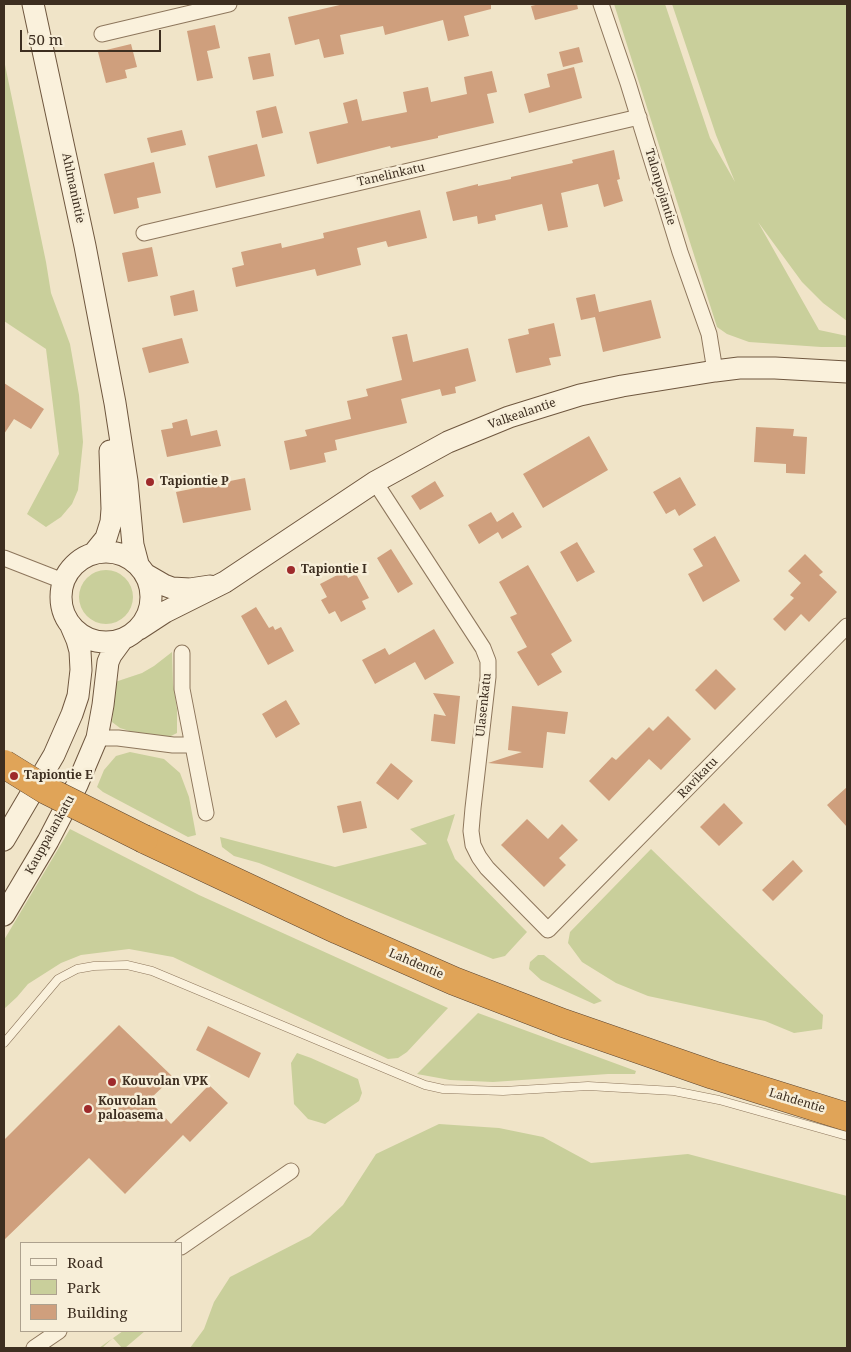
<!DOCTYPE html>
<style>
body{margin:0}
#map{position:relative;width:851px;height:1352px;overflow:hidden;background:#f0e4c8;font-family:"Noto Serif",serif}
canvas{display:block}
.frame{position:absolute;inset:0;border:5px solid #3d2e20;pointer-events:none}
.legend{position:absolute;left:20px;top:1242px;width:162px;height:90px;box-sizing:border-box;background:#f7eed8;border:1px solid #ada18e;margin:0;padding:6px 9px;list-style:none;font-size:15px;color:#3d2e20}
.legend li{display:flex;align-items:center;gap:10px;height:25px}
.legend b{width:25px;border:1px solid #ada18e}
.scale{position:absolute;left:20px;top:30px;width:141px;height:22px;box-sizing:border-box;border:2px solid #3d2e20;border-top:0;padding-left:6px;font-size:15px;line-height:18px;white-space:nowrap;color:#3d2e20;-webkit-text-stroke:4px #f7eed8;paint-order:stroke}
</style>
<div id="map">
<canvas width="851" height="1352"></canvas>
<div class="frame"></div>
<ul class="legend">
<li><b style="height:6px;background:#faf1dc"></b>Road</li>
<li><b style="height:14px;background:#c9cf9b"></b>Park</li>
<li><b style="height:14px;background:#cf9f7d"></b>Building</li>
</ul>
<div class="scale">50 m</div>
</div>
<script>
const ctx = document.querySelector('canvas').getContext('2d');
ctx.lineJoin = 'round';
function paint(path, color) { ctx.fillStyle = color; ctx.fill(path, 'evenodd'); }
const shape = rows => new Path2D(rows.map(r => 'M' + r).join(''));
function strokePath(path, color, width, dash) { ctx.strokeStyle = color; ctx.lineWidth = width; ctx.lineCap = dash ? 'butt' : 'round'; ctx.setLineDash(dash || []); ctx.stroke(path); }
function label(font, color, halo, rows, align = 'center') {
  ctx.font = font + ' "Noto Serif",serif'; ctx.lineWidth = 5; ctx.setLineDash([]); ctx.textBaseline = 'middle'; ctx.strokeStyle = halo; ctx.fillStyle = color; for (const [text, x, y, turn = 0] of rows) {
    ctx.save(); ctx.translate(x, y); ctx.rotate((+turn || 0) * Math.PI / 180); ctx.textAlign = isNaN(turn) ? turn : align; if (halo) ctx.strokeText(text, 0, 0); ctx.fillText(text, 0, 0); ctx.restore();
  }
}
const green = shape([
 [614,4,665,4,710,138,735,182,716,135,672,4,847,4,847,321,823,303,802,282,758,222,819,330,847,336,847,347,821,347,749,342,727,334,717,327],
 [4,60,46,262,51,293,70,344,79,395,83,442,78,490,72,504,61,517,46,527,27,514,59,454,46,349,4,321],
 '79 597a27 27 0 1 1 54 0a27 27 0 1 1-54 0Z',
 [172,652,173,684,177,709,177,733,165,739,145,736,120,728,112,722,115,682,142,673,154,666],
 [130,752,164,759,180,773,189,797,196,835,188,837,103,792,97,787,104,770,116,756],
 [455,814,447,840,455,859,527,932,505,956,493,959,259,863,234,856,222,847,220,837,335,867,427,844,410,829],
 [70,829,199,895,448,1008,407,1052,398,1058,388,1059,173,957,129,949,81,955,61,963,28,984,17,997,4,1009,4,940],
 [651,849,823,1015,822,1029,794,1033,765,1021,648,996,616,983,582,962,568,943,570,932],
 [538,955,544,955,602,1001,594,1004,541,980,529,969,530,962],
 [478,1013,636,1071,635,1074,608,1074,493,1082,450,1080,417,1074],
 [297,1053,311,1058,358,1079,362,1093,359,1101,325,1124,308,1119,294,1104,291,1063],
 [439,1124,499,1128,543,1137,591,1163,688,1154,847,1196,847,1348,190,1348,204,1329,214,1302,230,1277,310,1236,343,1205,376,1154],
 [123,1331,145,1331,125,1348,122,1348,113,1338,102,1348,99,1348]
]);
const building = shape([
 [344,4,491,4,491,9,464,16,469,36,448,41,443,20,385,35,383,26,340,35,344,54,324,58,319,39,295,45,288,17],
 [540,4,577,4,578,9,535,20,531,6],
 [215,25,220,48,207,51,213,78,197,81,187,31],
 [131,44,137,67,125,70,127,78,106,83,98,52],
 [579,47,583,62,563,67,559,52],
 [270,53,274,76,253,80,248,57],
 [574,67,582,98,529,113,524,94,550,87,547,74],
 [492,71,497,92,487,94,494,123,438,136,438,138,391,148,390,146,317,164,309,132,348,123,343,103,357,99,362,121,407,112,403,92,428,87,431,102,467,94,464,77],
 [276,106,283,133,262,138,256,111],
 [182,130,186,145,151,153,147,138],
 [257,144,265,176,216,188,208,156],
 [614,150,620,179,617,180,623,201,604,207,598,184,561,193,568,227,548,231,542,204,495,215,496,220,478,224,477,216,453,221,446,192,478,184,478,186,511,179,511,177,573,163,572,160],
 [154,162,161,193,137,198,139,208,114,214,104,174],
 [420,210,427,238,388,247,386,241,357,248,361,265,317,276,315,269,236,287,232,268,244,265,241,252,281,243,282,248,324,238,323,233],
 [152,247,158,276,128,282,122,253],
 [194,290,198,311,174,316,170,296],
 [595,294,599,312,651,300,661,338,603,352,595,317,581,320,576,298],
 [554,323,561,356,549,358,551,365,516,373,508,339,529,334,528,329],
 [407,334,413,362,468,348,476,381,455,387,456,393,442,396,440,389,401,399,407,423,335,440,337,450,324,453,326,462,290,470,284,441,307,436,305,430,351,419,347,401,368,396,366,389,402,380,392,337],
 [182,338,189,363,149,373,142,348],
 [4,383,44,409,31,429,14,419,4,434],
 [187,419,191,436,217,430,221,446,167,457,161,430,173,428,172,423],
 [756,427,794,429,793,436,807,437,805,474,786,473,786,464,754,462],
 [589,436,608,470,543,508,523,474],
 [680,477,696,505,679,516,675,509,666,514,653,492],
 [245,478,251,510,183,523,176,492],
 [435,481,444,496,420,510,411,496],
 [491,512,497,522,513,512,522,527,502,539,498,532,479,544,468,525],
 [715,536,740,581,703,602,688,574,703,566,693,549],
 [577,542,595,572,577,582,560,552],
 [391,549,413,584,398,593,377,558],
 [805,554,823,572,819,575,837,592,809,622,801,614,785,631,773,619,794,598,790,595,801,583,788,571],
 [528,565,572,641,551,654,562,672,538,686,517,652,527,647,510,617,517,614,499,582],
 [345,571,348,578,356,574,369,598,362,601,366,609,341,622,335,611,329,614,321,600,327,597,320,584],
 [256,607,269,628,273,626,275,630,281,627,294,651,268,665,241,616],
 [434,629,454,663,425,680,415,662,375,684,362,660,385,648,389,655],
 [716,669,736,689,715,710,695,690],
 [433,693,460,696,455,744,431,741,434,714,446,716],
 [286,700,300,724,276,738,262,714],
 [512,706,568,712,565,734,547,732,543,768,488,763,522,752,508,750],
 [668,716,691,739,661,770,649,759,609,801,589,781,612,757,616,760,649,727,653,731],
 [391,763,413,781,398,800,376,783],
 [847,787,847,827,827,805],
 [361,801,367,828,343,833,337,806],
 [724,803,743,823,719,846,700,827],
 [527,819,548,839,562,824,578,840,559,858,566,865,544,887,501,845],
 [793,860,803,871,773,901,762,890],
 [119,1025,173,1077,149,1100,171,1124,209,1085,228,1103,190,1142,183,1135,125,1194,89,1158,4,1240,4,1140],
 [208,1026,261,1053,249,1078,196,1050]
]);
const lane = shape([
 [4,1043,58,979,77,969,94,966,127,965,152,971,403,1076,425,1085,443,1089,503,1091,588,1086,674,1091,719,1100,847,1136]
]);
const street = shape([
 [601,4,628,83,680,252,709,334,715,371],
 [102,34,229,4],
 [144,233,639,117],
 [375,482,483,648,488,661,488,677,473,808,471,831,473,845,479,857,487,868,548,930,847,626],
 [4,558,63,581],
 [182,653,182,689,206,813],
 [97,738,118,738,173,745,192,745],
 [181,1247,291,1171],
 [34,1348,59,1331]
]);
const secondary = shape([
 [33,4,85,246,115,403,127,481,133,545,138,564],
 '61 597a45 45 0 1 1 90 0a45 45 0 1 1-90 0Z',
 [93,554,106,538,111,522,112,509,110,451],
 [145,574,164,585,172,588,190,589,210,586],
 [139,629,165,612,225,582,375,482,448,442,509,417,580,395,622,386,715,371,739,368,775,368,847,372],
 [4,840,54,755,72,714,78,696,81,670,80,651,77,640,71,626],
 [4,915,48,841,77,785,97,738,103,705,108,662,111,655,122,640]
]);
const highway = shape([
 [144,839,338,930,454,981,563,1023,713,1075,847,1117]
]);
const highwayBridge = shape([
 [4,764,46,790,144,839]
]);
const markers = [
 [150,482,5,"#9e2a2b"],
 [291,570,5,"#9e2a2b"],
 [14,776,5,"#9e2a2b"],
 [112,1082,5,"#9e2a2b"],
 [88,1109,5,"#9e2a2b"]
];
const streetNames = [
 ["Tanelinkatu",391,175,-13],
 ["Talonpojantie",660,187,73],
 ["Ahlmanintie",73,188,78],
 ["Valkealantie",522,414,-19],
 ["Ulasenkatu",484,705,-84],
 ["Ravikatu",698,778,-46],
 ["Kauppalankatu",50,835,-61],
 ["Lahdentie",416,964,23],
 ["Lahdentie",797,1101,17]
];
const poiNames = [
 ["Tapiontie P",160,482],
 ["Tapiontie I",301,570],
 ["Tapiontie E",24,776],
 ["Kouvolan VPK",122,1082],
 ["Kouvolan",98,1102],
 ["paloasema",98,1116]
];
paint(green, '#c9cf9b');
paint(building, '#cf9f7d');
strokePath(lane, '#8d765c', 9);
strokePath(street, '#8d765c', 17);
strokePath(secondary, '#6f573f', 23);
strokePath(highway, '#5b4430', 29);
strokePath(lane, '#faf1dc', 8);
strokePath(street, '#faf1dc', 15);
strokePath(secondary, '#faf1dc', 21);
strokePath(highway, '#e0a458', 28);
strokePath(highwayBridge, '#5b4430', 29, []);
strokePath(highwayBridge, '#e0a458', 28);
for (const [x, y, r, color] of markers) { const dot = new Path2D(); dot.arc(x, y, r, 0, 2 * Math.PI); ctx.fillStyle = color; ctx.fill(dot); strokePath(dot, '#f7eed8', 2); }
label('12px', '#3d2e20', '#f7eed8', streetNames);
label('bold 12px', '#3d2e20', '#f7eed8', poiNames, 'left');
</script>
